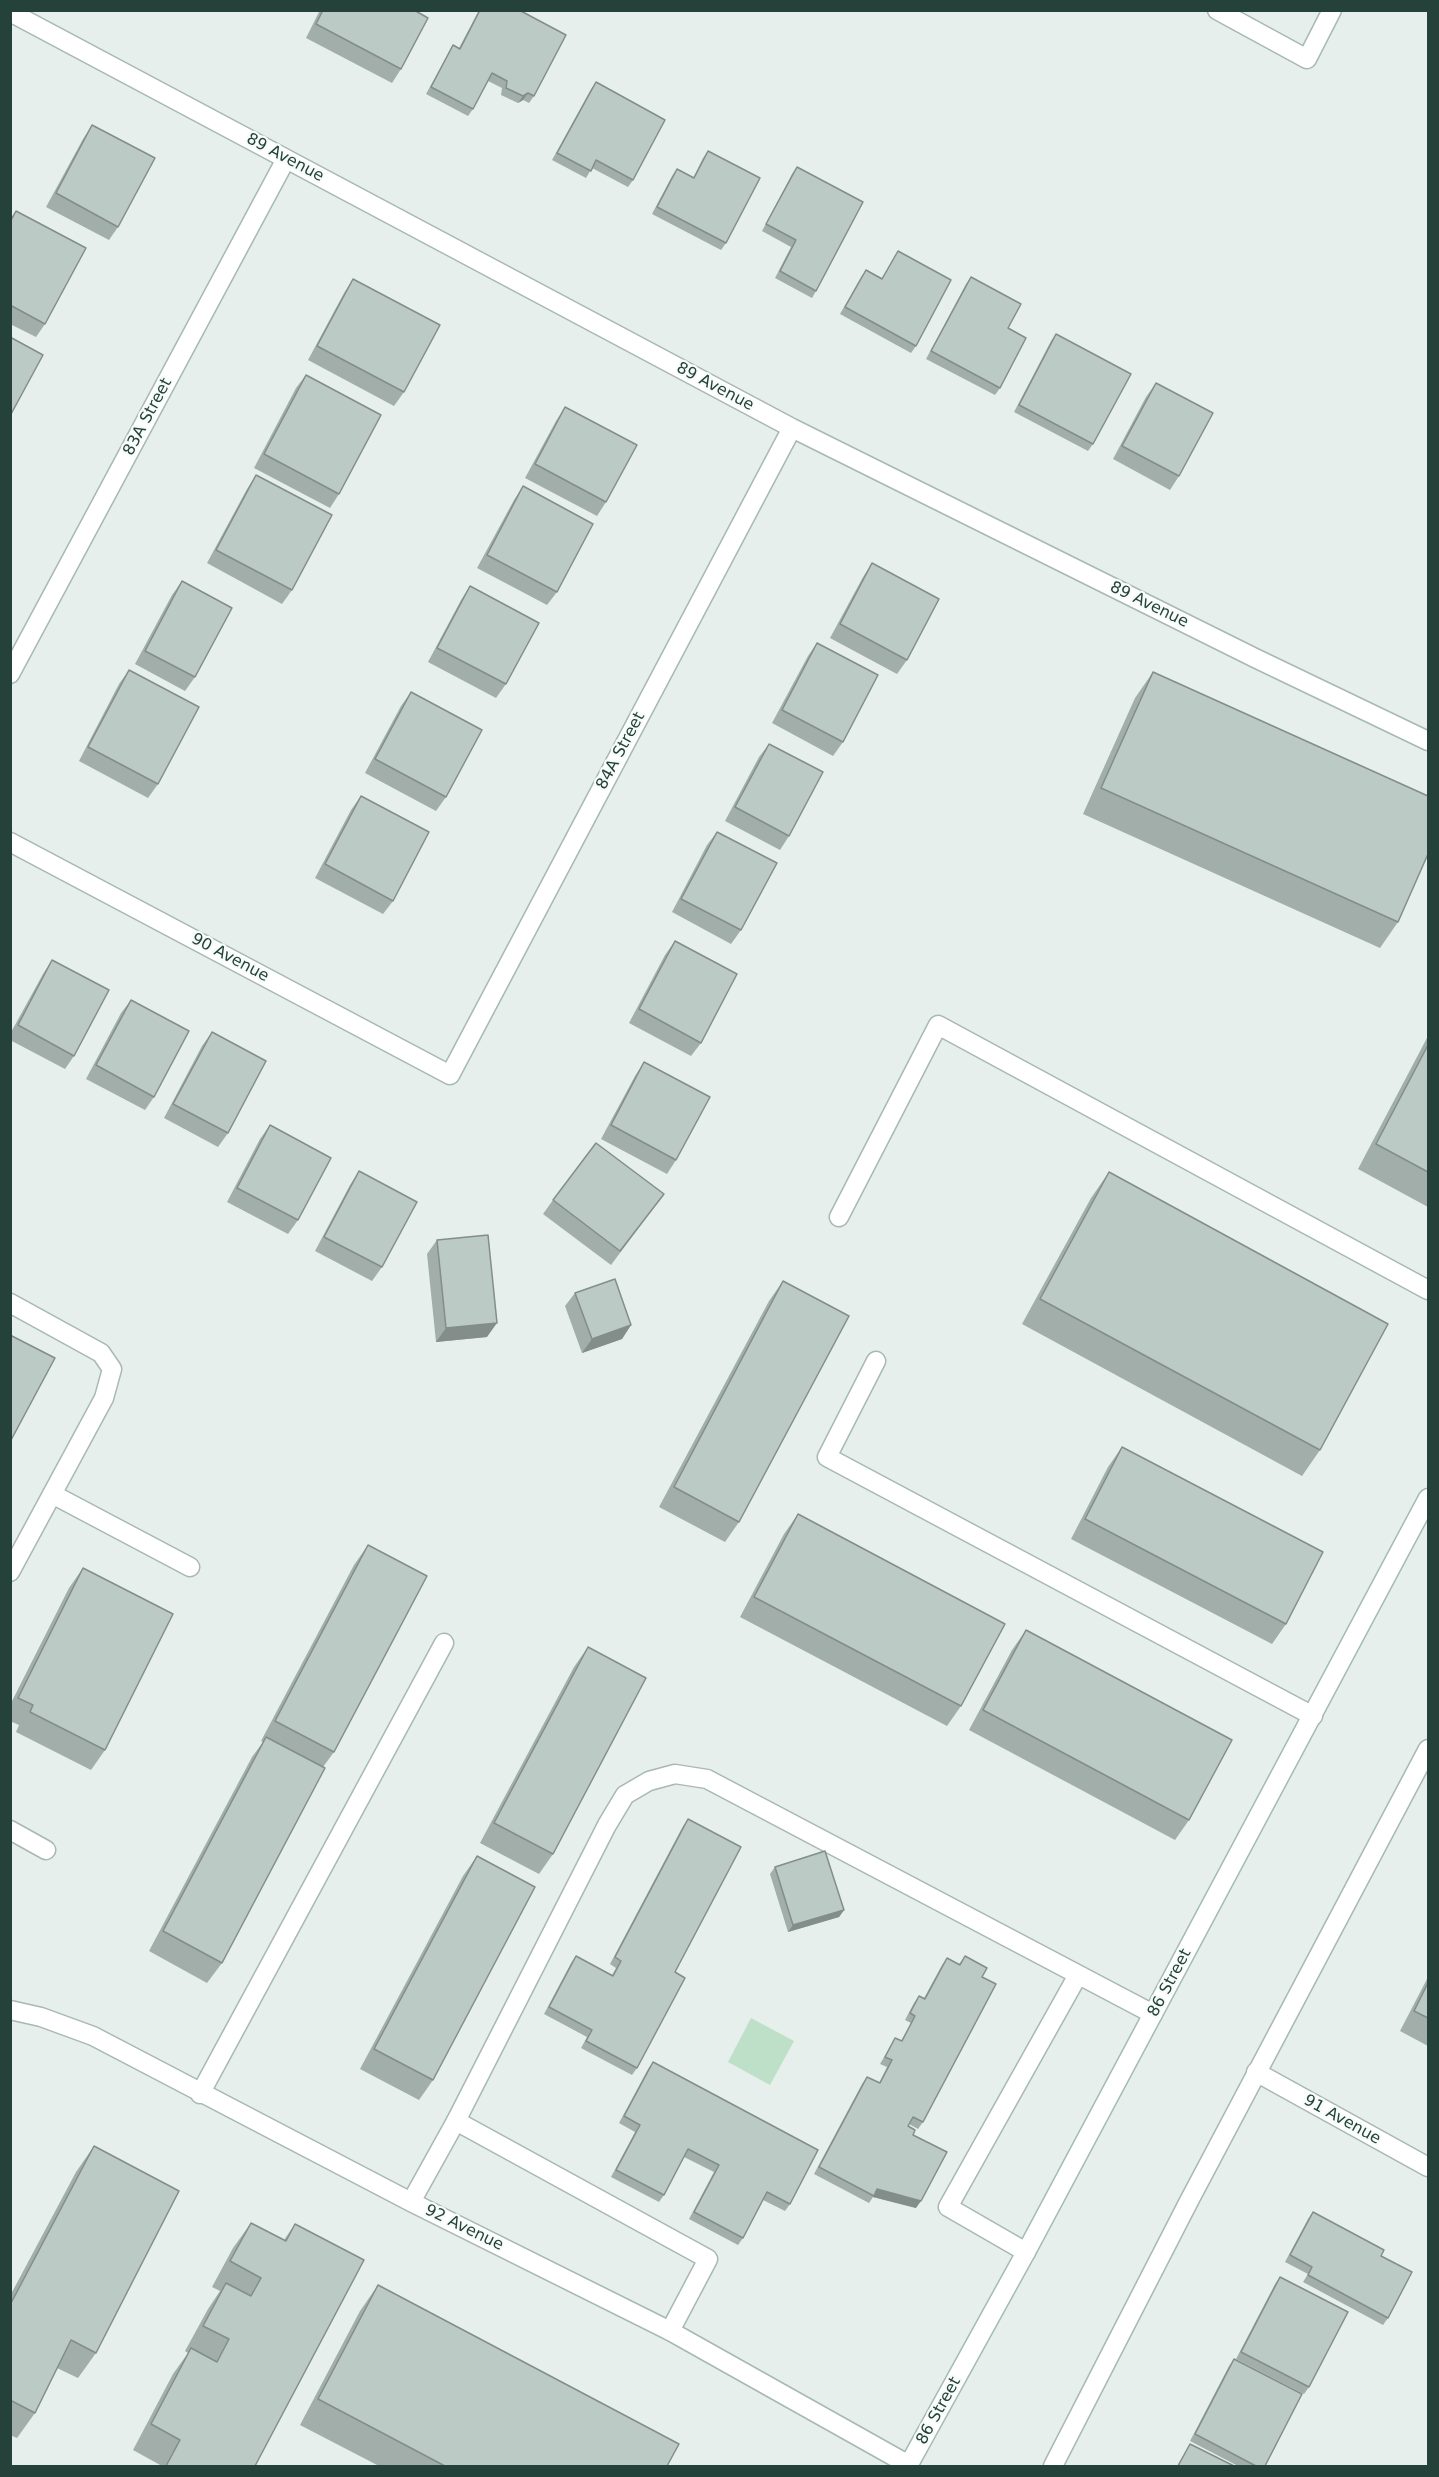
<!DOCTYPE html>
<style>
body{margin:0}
#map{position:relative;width:1439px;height:2477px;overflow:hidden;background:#e6efeb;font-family:"DejaVu Sans",sans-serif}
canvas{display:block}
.frame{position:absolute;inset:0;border:12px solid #24423a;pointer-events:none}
</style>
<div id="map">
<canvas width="1439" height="2477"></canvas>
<div class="frame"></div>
</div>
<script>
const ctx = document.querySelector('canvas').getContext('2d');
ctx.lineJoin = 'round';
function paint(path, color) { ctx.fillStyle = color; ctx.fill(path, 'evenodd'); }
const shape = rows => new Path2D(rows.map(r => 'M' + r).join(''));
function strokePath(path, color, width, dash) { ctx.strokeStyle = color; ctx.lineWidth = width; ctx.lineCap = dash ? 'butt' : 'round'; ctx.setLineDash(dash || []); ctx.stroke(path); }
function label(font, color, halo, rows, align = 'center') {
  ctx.font = font + ' "DejaVu Sans",sans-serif'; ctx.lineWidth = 4.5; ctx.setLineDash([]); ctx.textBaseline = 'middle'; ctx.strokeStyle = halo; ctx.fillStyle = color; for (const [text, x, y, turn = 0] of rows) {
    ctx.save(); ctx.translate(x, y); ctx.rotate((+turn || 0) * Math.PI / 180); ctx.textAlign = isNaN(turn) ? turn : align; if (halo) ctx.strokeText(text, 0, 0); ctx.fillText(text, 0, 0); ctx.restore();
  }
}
const green = shape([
 [751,2018,794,2041,770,2085,728,2062]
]);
const service = shape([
 [839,1217,938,1025,1428,1290],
 [10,1303,101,1353,112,1369,104,1398,10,1572],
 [876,1361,827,1457,1313,1716],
 [52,1494,190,1567],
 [10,1830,46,1850],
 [200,2094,444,1643],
 [456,2121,708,2259,670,2331],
 [1026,2252,948,2207,1078,1975]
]);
const minor = shape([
 [1217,10,1307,59,1332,10],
 [10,12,792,428,1255,658,1428,741],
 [10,674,286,159],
 [10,842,450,1075,792,428],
 [10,2010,41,2017,93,2036,411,2202,670,2331,909,2465],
 [1256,2072,1428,2167],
 [411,2202,456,2121,607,1825,625,1795,649,1781,675,1774,707,1779,1153,2014],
 [1053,2466,1189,2201,1428,1749]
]);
const secondary = shape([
 [908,2466,1026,2252,1428,1498]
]);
const wall = shape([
 [320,10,414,10,401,69,392,83,306,38],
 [479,10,519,10,534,96,529,103,523,100,518,103,501,95,502,88,488,81,473,109,468,116,426,94,449,52,453,45,459,48],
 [596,82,633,180,628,187,592,168,586,178,552,160,591,89],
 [92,125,118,227,109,240,46,207,83,139],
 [708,151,726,243,721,250,652,214,672,176,677,169,693,178,703,158],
 [797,167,816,291,812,298,775,278,791,247,762,231,792,174],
 [16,211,45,324,36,337,10,324,10,219],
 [898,251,916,346,911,353,840,314,861,277,866,270,882,278],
 [971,277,1008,328,1000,388,995,395,926,359,966,284],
 [353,279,404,392,394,406,308,360,344,293],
 [1056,334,1093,444,1088,451,1014,412,1051,341],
 [306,375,339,494,330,508,254,468,296,388],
 [1156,383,1179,476,1170,490,1113,459,1146,397],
 [565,407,606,502,597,516,525,478,556,421],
 [256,475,292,590,282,604,207,563,247,489],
 [523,486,557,592,547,605,477,568,514,500],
 [872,563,907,660,897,674,830,638,863,577],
 [182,581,195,677,185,691,135,664,172,595],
 [470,586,506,684,496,698,428,662,461,600],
 [817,643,843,742,833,756,772,723,808,656],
 [129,670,158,784,148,798,79,761,119,684],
 [1153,672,1398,922,1380,948,1083,814,1135,698],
 [411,692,446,797,436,811,365,773,401,706],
 [769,744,789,836,780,850,725,821,759,757],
 [361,796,393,901,383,914,315,878,351,810],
 [717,832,741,930,731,944,672,912,707,845],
 [675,941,701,1043,691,1056,629,1023,665,955],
 [52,960,74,1056,65,1069,10,1040,10,1034,43,974],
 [131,1000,154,1097,145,1110,86,1079,121,1013],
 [212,1032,228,1133,218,1147,164,1118,202,1046],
 [1428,1036,1428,1207,1358,1169],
 [644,1062,676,1160,667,1174,601,1139,635,1076],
 [270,1125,298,1220,288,1234,227,1202,260,1139],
 [359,1171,382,1267,372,1281,315,1251,350,1185],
 [1109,1172,1320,1450,1302,1476,1022,1324,1091,1198],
 [664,1194,611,1265,543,1214,553,1200],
 [437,1240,487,1337,436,1342,427,1254],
 [783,1281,739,1522,725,1542,659,1507,769,1301],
 [575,1293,631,1325,622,1339,582,1353,565,1306],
 [1122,1447,1286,1624,1272,1644,1071,1539,1108,1467],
 [798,1514,961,1706,947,1726,740,1617,784,1534],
 [368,1545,334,1752,323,1767,222,1963,207,1983,149,1951,252,1757,263,1742,261,1741,354,1565],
 [83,1568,105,1750,91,1770,16,1732,19,1725,10,1721,10,1705,69,1588],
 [1026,1630,1189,1820,1175,1840,969,1730,1012,1650],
 [588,1647,553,1854,539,1874,480,1843,574,1667],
 [688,1819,675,1972,637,2068,632,2075,581,2048,587,2037,544,2014,571,1963,576,1956,612,1975,616,1968,610,1964,683,1826],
 [477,1856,433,2080,419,2100,360,2069,463,1876],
 [775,1867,844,1910,839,1917,788,1932,770,1874],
 [965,1956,982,1977,923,2122,918,2129,909,2124,908,2126,913,2135,916,2208,873,2197,869,2203,814,2174,862,2084,867,2077,879,2083,887,2067,880,2064,895,2038,901,2041,911,2023,905,2020,914,2003,919,1996,924,1998,942,1965,947,1958,959,1964],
 [1428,1977,1428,2046,1400,2031],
 [653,2062,790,2204,785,2211,763,2200,743,2238,738,2245,689,2219,714,2172,684,2157,664,2195,659,2202,611,2177,635,2132,619,2123,648,2069],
 [94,2146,96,2353,78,2378,57,2368,35,2413,17,2438,10,2435,10,2296,76,2172],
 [1313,2212,1388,2318,1383,2325,1303,2282,1308,2274,1285,2262,1308,2219],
 [251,2223,284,2240,295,2224,255,2466,162,2466,133,2450,173,2374,188,2353,185,2351,208,2309,220,2291,212,2287,233,2248],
 [1280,2277,1309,2387,1304,2394,1236,2359,1275,2284],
 [378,2285,667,2466,379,2466,300,2425,360,2311],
 [1234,2359,1265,2466,1238,2466,1190,2441,1229,2366],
 [1190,2444,1234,2466,1177,2466]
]);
const shadedWall = shape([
 [528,93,523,100,518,103,523,96],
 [497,1323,487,1337,436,1342,446,1328],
 [631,1325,622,1339,582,1353,592,1339],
 [844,1910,839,1917,788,1932,793,1925],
 [877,2189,921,2201,916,2208,873,2197]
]);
const building = shape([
 [323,10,414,10,428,18,401,69,316,24,323,10],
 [480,10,519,10,566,35,534,96,528,93,523,96,506,88,507,81,492,73,473,109,431,87,453,45,460,49,480,10],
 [596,82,665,120,633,180,596,160,591,171,557,153,596,82],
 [92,125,155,158,118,227,56,193,92,125],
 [708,151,760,178,726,243,657,207,677,169,694,178,708,151],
 [797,167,863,202,816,291,780,271,796,240,766,224,797,167],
 [16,211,86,248,45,324,10,305,10,222,16,211],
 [898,251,951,280,916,346,845,307,866,270,882,279,898,251],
 [971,277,1021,304,1008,328,1026,338,1000,388,931,351,971,277],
 [353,279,440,325,404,392,317,346,353,279],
 [1056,334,1131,374,1093,444,1019,405,1056,334],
 [10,337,43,355,10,416,10,337],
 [306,375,381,415,339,494,264,454,306,375],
 [1156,383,1213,413,1179,476,1122,446,1156,383],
 [565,407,637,445,606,502,535,464,565,407],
 [256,475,332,515,292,590,216,550,256,475],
 [523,486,593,524,557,592,487,555,523,486],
 [872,563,939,599,907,660,840,624,872,563],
 [182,581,232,608,195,677,145,651,182,581],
 [470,586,539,623,506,684,437,648,470,586],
 [817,643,878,675,843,742,782,710,817,643],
 [129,670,199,707,158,784,88,747,129,670],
 [1153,672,1428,796,1428,854,1398,922,1101,788,1153,672],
 [411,692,482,730,446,797,375,759,411,692],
 [769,744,823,772,789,836,735,807,769,744],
 [361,796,429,832,393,901,325,864,361,796],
 [717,832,777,863,741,930,681,899,717,832],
 [675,941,737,974,701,1043,639,1009,675,941],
 [52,960,109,990,74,1056,18,1025,52,960],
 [131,1000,189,1031,154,1097,96,1065,131,1000],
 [212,1032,266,1061,228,1133,173,1104,212,1032],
 [1428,1045,1428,1172,1376,1144,1428,1045],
 [644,1062,710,1097,676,1160,611,1125,644,1062],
 [270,1125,331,1158,298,1220,237,1188,270,1125],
 [596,1143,664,1194,620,1251,553,1200,596,1143],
 [359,1171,417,1202,382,1267,324,1237,359,1171],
 [1109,1172,1388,1324,1320,1450,1040,1299,1109,1172],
 [488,1235,497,1323,446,1328,437,1240,488,1235],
 [615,1279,631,1325,592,1339,575,1293,615,1279],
 [783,1281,849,1316,739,1522,674,1487,783,1281],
 [10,1335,55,1358,10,1442,10,1335],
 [1122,1447,1323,1552,1286,1624,1085,1519,1122,1447],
 [798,1514,1005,1624,961,1706,754,1597,798,1514],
 [368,1545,427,1576,334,1752,275,1721,368,1545],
 [83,1568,173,1614,105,1750,30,1712,33,1705,18,1698,83,1568],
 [1026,1630,1232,1740,1189,1820,983,1710,1026,1630],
 [588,1647,646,1678,553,1854,494,1823,588,1647],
 [266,1737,325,1768,222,1963,163,1931,266,1737],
 [688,1819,741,1847,675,1972,685,1978,637,2068,586,2041,592,2030,549,2007,576,1956,613,1976,621,1961,615,1957,688,1819],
 [825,1851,844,1910,793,1925,775,1867,825,1851],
 [477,1856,535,1887,433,2080,374,2049,477,1856],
 [965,1956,987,1968,982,1977,996,1984,923,2122,913,2117,908,2126,915,2130,913,2135,947,2152,921,2201,877,2189,874,2196,819,2167,867,2077,880,2083,892,2060,885,2057,895,2038,902,2041,915,2016,910,2013,919,1996,925,1999,947,1958,960,1965,965,1956],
 [1428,1983,1428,2018,1414,2011,1428,1983],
 [653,2062,818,2150,790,2204,767,2192,743,2238,694,2212,719,2165,688,2149,664,2195,616,2170,640,2125,624,2116,653,2062],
 [94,2146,179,2191,96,2353,71,2340,35,2413,10,2400,10,2305,94,2146],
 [1313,2212,1384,2250,1381,2256,1412,2272,1388,2318,1308,2275,1312,2267,1290,2255,1313,2212],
 [251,2223,286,2241,295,2224,364,2260,255,2466,166,2466,180,2440,151,2424,191,2348,217,2362,229,2339,203,2326,226,2283,251,2296,261,2278,230,2261,251,2223],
 [1280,2277,1348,2312,1309,2387,1241,2352,1280,2277],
 [378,2285,679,2444,667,2466,445,2466,318,2399,378,2285],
 [1234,2359,1302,2394,1265,2466,1256,2466,1195,2434,1234,2359],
 [1190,2444,1234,2466,1178,2466,1190,2444]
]);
const streetNames = [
 ["89 Avenue",285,158,28],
 ["89 Avenue",715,387,28],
 ["83A Street",148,417,-62],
 ["89 Avenue",1149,605,26],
 ["84A Street",621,751,-62],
 ["90 Avenue",230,958,28],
 ["86 Street",1170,1983,-62],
 ["91 Avenue",1342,2120,29],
 ["92 Avenue",464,2228,26],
 ["86 Street",939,2411,-61]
];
paint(green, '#bfe0c8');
strokePath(service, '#a8b8b2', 21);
strokePath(minor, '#a8b8b2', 21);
strokePath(secondary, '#a4bbb3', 21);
strokePath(service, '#fff', 18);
strokePath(minor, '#fff', 18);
strokePath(secondary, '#fff', 18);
paint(wall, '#a1aea9');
paint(shadedWall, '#838d89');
paint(building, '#bbcac4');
strokePath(building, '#838d89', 1.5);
label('16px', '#24423a', '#f7fbf9', streetNames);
</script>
